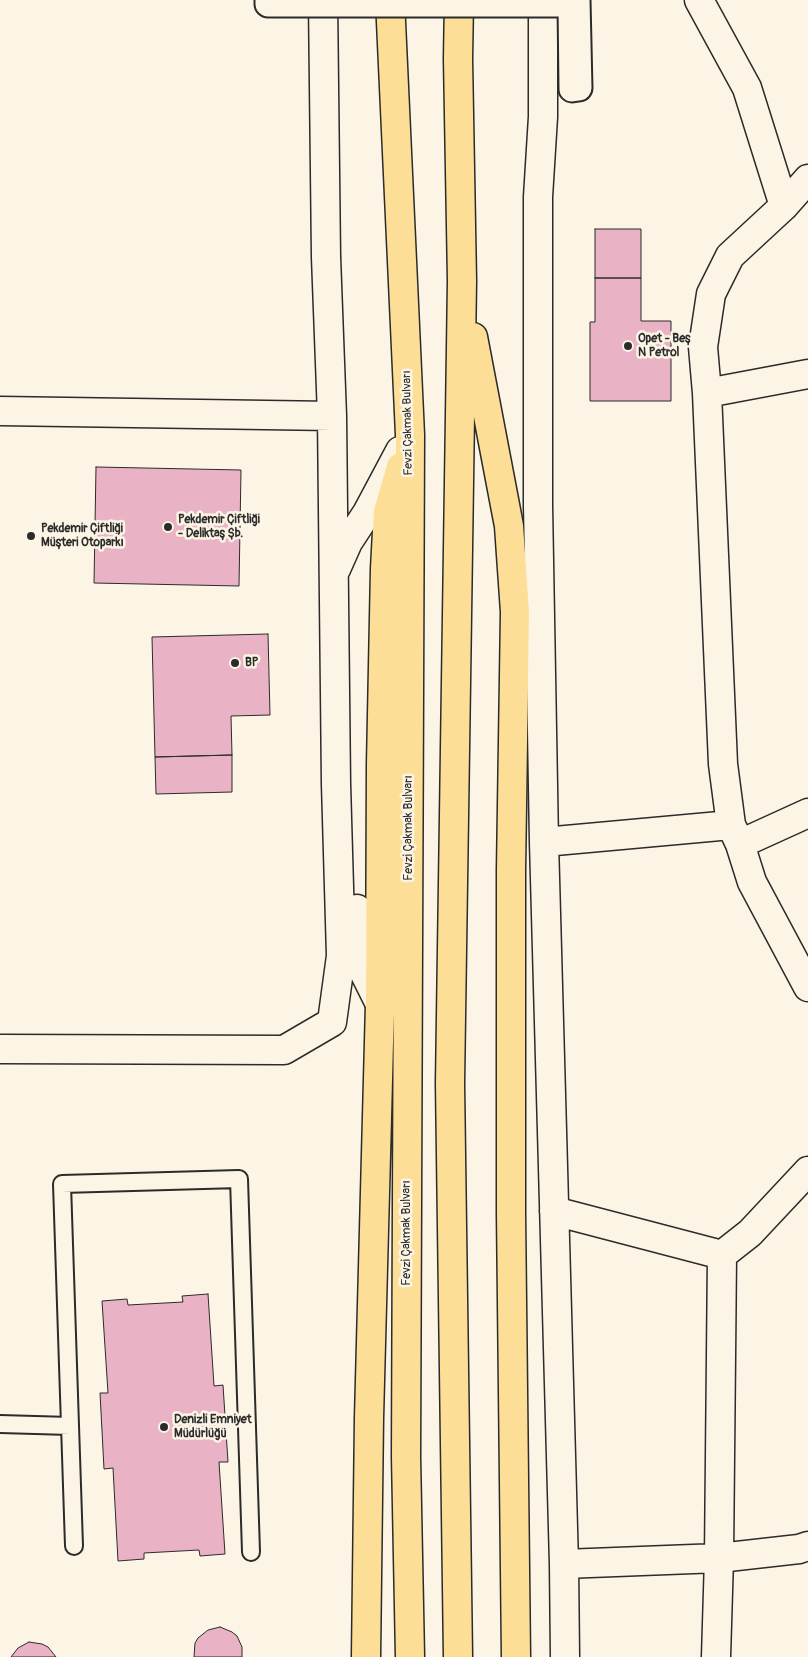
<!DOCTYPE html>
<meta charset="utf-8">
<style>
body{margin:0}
canvas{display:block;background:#fcf5e5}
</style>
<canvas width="808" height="1657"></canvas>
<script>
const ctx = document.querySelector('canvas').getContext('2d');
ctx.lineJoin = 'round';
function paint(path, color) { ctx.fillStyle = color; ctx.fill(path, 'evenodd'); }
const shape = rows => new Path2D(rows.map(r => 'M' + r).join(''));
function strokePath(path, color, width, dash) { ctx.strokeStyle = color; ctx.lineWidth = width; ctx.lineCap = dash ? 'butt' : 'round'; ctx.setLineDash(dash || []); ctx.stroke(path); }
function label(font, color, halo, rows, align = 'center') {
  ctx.font = font + ' Pangolin,sans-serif'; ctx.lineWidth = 5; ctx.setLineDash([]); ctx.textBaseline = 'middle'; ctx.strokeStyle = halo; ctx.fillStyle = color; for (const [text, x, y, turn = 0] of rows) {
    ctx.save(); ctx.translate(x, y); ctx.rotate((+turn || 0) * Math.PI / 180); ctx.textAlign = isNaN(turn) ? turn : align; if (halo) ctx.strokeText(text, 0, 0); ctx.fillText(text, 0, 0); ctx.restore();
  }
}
const building = shape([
 [595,229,641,229,641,278,595,278,595,229],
 [595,278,641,278,641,321,671,321,671,401,590,401,590,322,595,322,595,278],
 [96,467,241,470,239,586,94,583,96,467],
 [268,634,270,715,231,716,232,755,155,757,152,637,268,634],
 [232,755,232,792,156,794,155,757,232,755],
 [208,1294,214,1386,223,1385,228,1462,219,1462,225,1554,200,1556,199,1550,144,1553,144,1559,118,1561,113,1468,104,1469,100,1393,108,1393,102,1301,127,1299,128,1305,183,1302,182,1296,208,1294],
 [220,1627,232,1632,237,1636,242,1647,242,1657,194,1657,195,1643,198,1638,208,1630,220,1627],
 [29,1642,42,1644,48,1647,56,1657,11,1657,18,1648,29,1642]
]);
const service = shape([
 [0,1424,70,1426],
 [74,1546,62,1184,239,1179,251,1552]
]);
const minor = shape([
 [543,0,543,117,538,197,538,505,544,842,564,1564,565,1657],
 [699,0,747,88,784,206],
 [808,179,784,206,730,256,711,294,703,347,707,393,723,764,731,825,740,844,752,882,808,987],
 [707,393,808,374],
 [0,411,332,416],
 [336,569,348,542,367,513,400,451],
 [544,842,731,825],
 [740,844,808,813],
 [357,909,359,944,364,972,380,1004],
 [0,1049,284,1050,332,1022,341,956,336,784,332,416,326,257,323,0],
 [554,1211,722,1255],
 [564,1564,719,1558,799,1549,808,1546],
 [716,1657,719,1558,722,1255,750,1233,808,1171]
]);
const primary = shape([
 [390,0,410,435,406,1456,410,1657],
 [473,337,509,526,515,612,511,870,511,1213,516,1657],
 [366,1657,369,1418,380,1004,381,764,385,569,388,512,401,467],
 [458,1657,450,1083,462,281,458,59,459,0]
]);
const pedestrianBridge = shape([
 [268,0,268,4,571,4,572,89,579,88,577,0]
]);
const markers = [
 [628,346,5,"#2b2b2b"],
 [168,527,5,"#2b2b2b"],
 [31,536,5,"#2b2b2b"],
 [235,663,5,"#2b2b2b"],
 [164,1427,5,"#2b2b2b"]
];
const poiNames = [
 ["Opet - Beş",638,339],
 ["N Petrol",638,353],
 ["Pekdemir Çiftliği",178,520],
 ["- Deliktaş Şb.",178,534],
 ["Pekdemir Çiftliği",41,529],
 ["Müşteri Otoparkı",41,543],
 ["BP",245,663],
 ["Denizli Emniyet",174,1420],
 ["Müdürlüğü",174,1434]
];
const streetNames = [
 ["Fevzi Çakmak Bulvarı",408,423,-91],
 ["Fevzi Çakmak Bulvarı",409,828,-90],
 ["Fevzi Çakmak Bulvarı",407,1233,-90]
];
paint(building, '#eab2c5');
strokePath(building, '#2b2b2b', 1);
strokePath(service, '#2b2b2b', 20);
strokePath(minor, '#2b2b2b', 31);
strokePath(primary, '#2b2b2b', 31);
strokePath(service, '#fcf5e5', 16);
strokePath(minor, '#fcf5e5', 28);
strokePath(primary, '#fdde96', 28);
strokePath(pedestrianBridge, '#2b2b2b', 29, []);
strokePath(pedestrianBridge, '#fcf5e5', 25);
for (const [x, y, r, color] of markers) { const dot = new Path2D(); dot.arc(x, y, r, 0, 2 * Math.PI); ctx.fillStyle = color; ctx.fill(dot); strokePath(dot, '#fcf5e5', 2); }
label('bold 12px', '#2b2b2b', '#fcf5e5', poiNames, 'left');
label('12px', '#2b2b2b', '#fcf5e5', streetNames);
</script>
